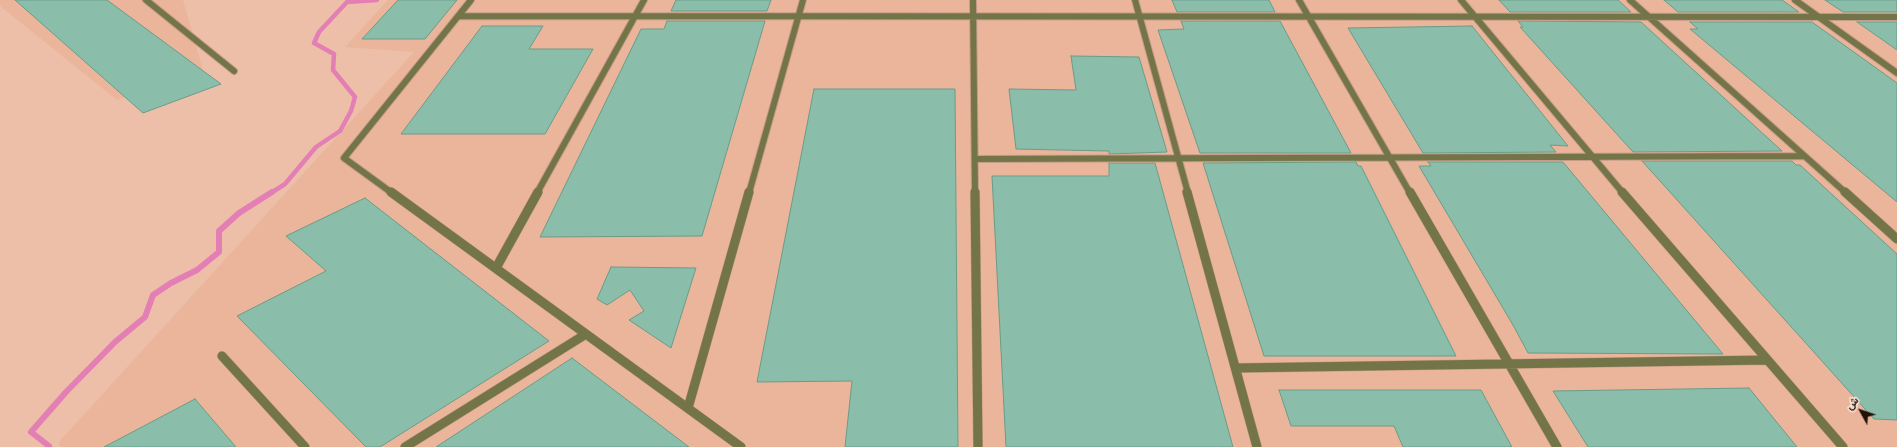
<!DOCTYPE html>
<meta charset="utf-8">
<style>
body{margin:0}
#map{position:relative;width:1897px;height:447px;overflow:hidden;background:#edbfa8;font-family:Helvetica,Vazirmatn,sans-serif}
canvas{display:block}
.north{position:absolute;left:1841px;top:391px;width:40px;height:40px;-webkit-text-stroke:3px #fde5d9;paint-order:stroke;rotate:310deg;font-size:11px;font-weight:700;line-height:16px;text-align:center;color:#211109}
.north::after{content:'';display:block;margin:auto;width:14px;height:18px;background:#211109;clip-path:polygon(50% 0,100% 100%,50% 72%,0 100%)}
</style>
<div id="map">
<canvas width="1897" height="447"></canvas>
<div class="north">ش</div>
</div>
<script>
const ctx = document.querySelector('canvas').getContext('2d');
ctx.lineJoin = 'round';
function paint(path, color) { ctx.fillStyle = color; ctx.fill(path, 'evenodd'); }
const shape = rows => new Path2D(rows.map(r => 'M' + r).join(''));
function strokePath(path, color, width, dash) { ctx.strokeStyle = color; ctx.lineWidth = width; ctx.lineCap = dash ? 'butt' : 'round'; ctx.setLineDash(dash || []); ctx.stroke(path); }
const built = shape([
 [0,0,183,0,203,70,117,100,0,6],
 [388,0,1897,0,1897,447,61,447,58,443,414,52,345,47]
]);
const streamFar1 = shape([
 [271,193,285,184,316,147,340,131,351,111,355,97,333,70,334,54,314,43,319,32,347,2,377,0]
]);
const stream = shape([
 [49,446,31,432,66,392,115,342,145,317,153,295,171,283,197,270,219,252,219,231,239,213,272,192]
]);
const building = shape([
 [15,0,107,0,221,84,143,113,15,0],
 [398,0,457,0,425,39,362,39,398,0],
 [676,0,771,0,767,11,671,11,676,0],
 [1172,0,1269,0,1275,12,1177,12,1172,0],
 [1499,0,1618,0,1631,12,1510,12,1499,0],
 [1664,0,1782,0,1799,12,1678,12,1664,0],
 [1825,0,1897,0,1897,12,1843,12,1825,0],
 [667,21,765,21,702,236,540,237,641,29,664,29,667,21],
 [1181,21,1280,21,1351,153,1200,153,1158,30,1184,29,1181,21],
 [1518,21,1641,22,1782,151,1633,152,1520,27,1523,27,1518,21],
 [1690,22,1812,22,1897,83,1897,202,1690,29,1698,29,1690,22],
 [1857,22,1897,22,1897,50,1857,22],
 [482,26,543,26,529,49,593,49,545,134,401,134,482,26],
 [1472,26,1568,146,1550,145,1556,152,1423,153,1348,28,1472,26],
 [1071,56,1139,57,1167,152,1109,154,1109,151,1016,149,1009,89,1076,90,1071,56],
 [814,89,955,89,958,447,845,447,852,381,757,382,814,89],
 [1642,161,1792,161,1796,165,1800,165,1897,254,1897,420,1874,419,1642,161],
 [1356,162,1358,166,1361,166,1456,356,1264,356,1203,163,1356,162],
 [1428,162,1563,162,1723,354,1528,353,1513,325,1419,166,1431,166,1428,162],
 [1109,163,1155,163,1233,447,1006,447,992,176,1109,176,1109,163],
 [365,198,549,341,380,447,366,447,237,316,326,271,286,236,365,198],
 [611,267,696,268,671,348,629,320,644,311,630,290,607,305,597,299,611,267],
 [572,358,689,447,436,447,572,358],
 [1749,388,1797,447,1588,447,1553,391,1749,388],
 [1279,390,1481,390,1512,447,1403,447,1394,426,1291,426,1279,390],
 [195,399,236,447,104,447,195,399]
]);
const laneFar1 = shape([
 [146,0,234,71],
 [973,0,975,193],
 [1135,0,1188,193],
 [1299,0,1410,193],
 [1461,0,1623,193],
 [1630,0,1846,193],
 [1795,0,1897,73],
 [459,16,1897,17],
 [975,159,1804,156],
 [392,193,344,158,471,0],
 [537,193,644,0],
 [749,193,803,0]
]);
const lane = shape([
 [391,192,741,447],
 [975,192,978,447],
 [1187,192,1257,447],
 [1410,192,1557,447],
 [1622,192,1843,447],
 [1845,192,1897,239],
 [496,268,538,192],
 [222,356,305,447],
 [1236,368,1767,360],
 [688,408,749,192],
 [405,447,586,334]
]);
paint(built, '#eab59a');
strokePath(streamFar1, '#e37fb4', 4.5);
strokePath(stream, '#e37fb4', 6);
paint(building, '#8bbeaa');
strokePath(building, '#6a9c89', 1);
strokePath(laneFar1, '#c49c88', 8);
strokePath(lane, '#c49c88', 10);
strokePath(laneFar1, '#747449', 6);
strokePath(lane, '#747449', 9);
</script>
